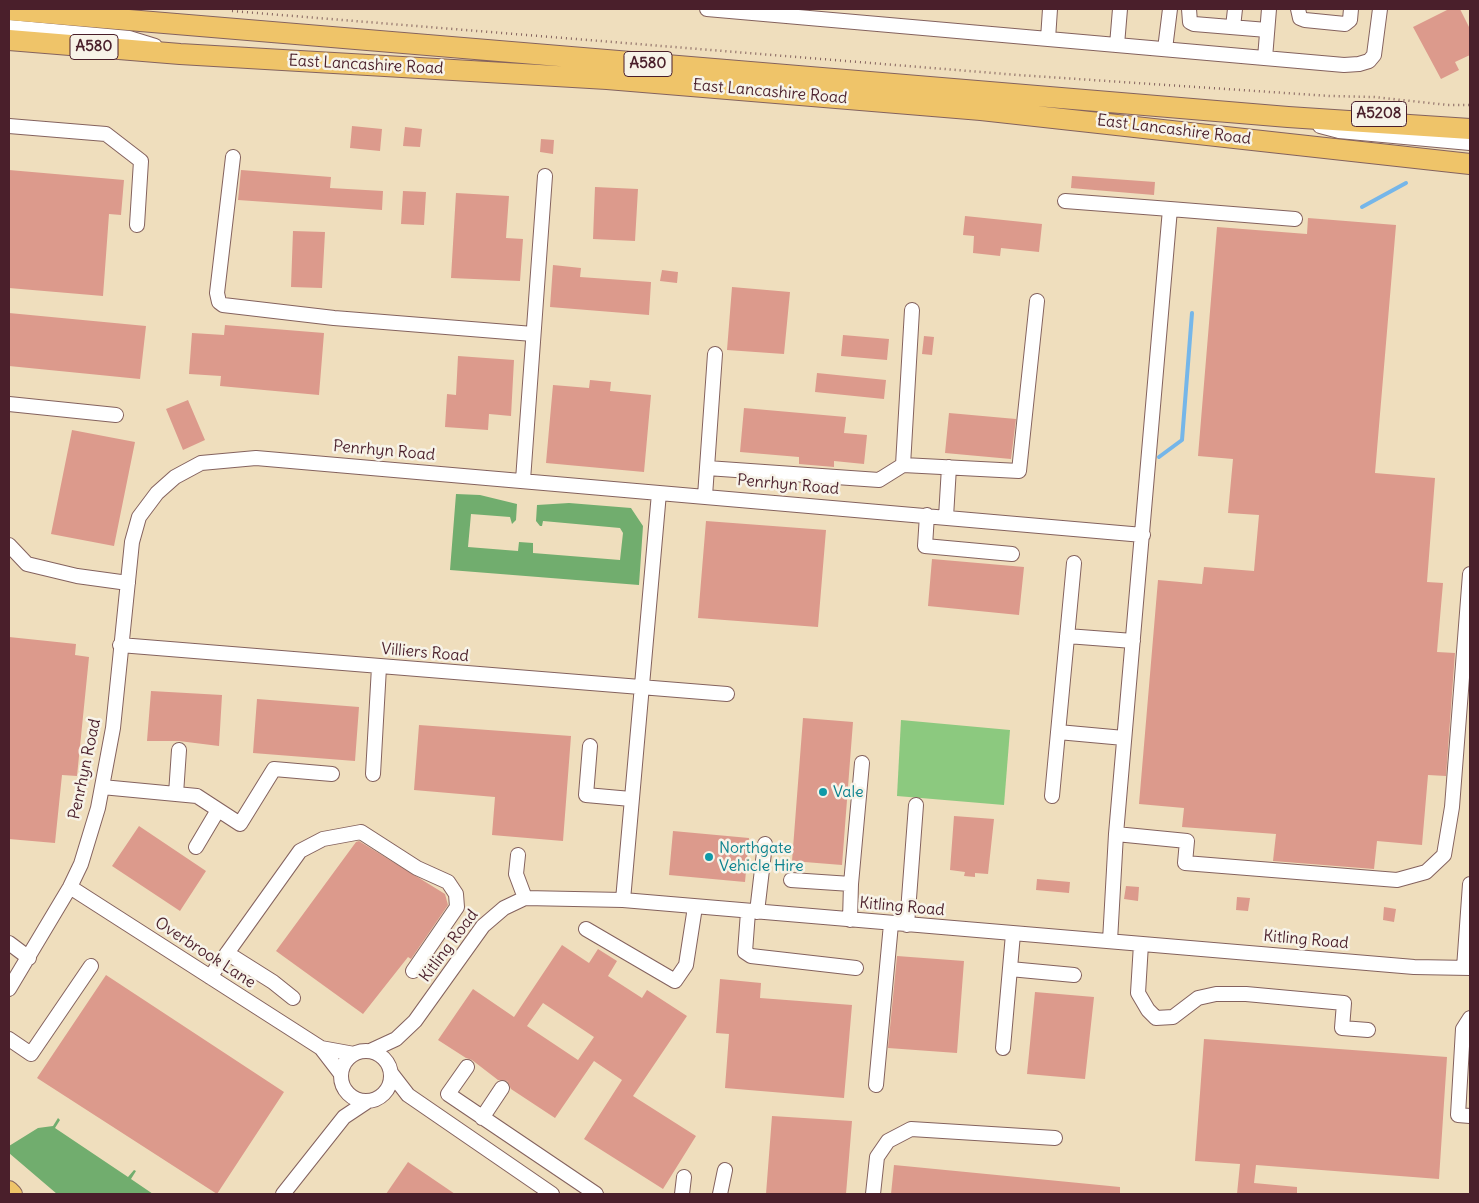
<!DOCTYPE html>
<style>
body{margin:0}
#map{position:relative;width:1479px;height:1203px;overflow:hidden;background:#efdebd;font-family:Delius,sans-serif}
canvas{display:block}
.frame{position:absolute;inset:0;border:10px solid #4a1f2b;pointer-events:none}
</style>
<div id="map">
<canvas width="1479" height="1203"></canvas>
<div class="frame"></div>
</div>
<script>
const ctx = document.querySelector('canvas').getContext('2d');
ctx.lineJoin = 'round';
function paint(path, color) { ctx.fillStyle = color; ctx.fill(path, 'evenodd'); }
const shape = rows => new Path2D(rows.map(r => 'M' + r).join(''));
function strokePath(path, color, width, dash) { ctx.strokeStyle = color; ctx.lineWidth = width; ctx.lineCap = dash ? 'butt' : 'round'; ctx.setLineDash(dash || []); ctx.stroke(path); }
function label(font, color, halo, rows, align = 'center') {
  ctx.font = font + ' Delius,sans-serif'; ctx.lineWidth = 5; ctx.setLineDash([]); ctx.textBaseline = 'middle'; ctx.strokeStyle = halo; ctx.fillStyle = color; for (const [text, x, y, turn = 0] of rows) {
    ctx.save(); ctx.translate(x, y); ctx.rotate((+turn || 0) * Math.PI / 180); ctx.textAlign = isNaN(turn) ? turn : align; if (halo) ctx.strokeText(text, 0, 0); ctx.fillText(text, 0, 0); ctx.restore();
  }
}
const green = shape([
 [901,720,1010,730,1004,805,897,796]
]);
const forest = shape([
 [456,494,480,495,517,504,516,520,512,524,510,517,471,514,468,547,518,551,519,542,533,543,533,553,620,560,623,533,620,528,543,521,542,526,540,526,536,521,537,505,569,503,631,508,643,526,639,585,450,570],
 [58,1118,60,1120,55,1128,128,1177,134,1170,136,1171,131,1179,153,1194,57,1194,9,1153,9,1146,38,1128,53,1126]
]);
const stream = shape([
 [1362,207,1406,183],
 [1159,457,1182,440,1192,313]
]);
const building = shape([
 [1449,9,1460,9,1470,29,1470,55,1455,62,1459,70,1441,79,1413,27],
 [352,126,382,129,380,151,350,148],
 [405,127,422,129,420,147,403,146],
 [541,139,554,140,553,154,540,152],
 [9,170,124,180,121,215,109,214,103,296,9,288],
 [241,170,331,177,330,188,383,191,382,210,238,200],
 [1072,176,1155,182,1154,195,1071,188],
 [595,187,638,189,635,241,593,239],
 [403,191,426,192,424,225,401,224],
 [456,193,509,196,506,238,523,239,520,281,451,278],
 [965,216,1042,224,1039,252,1001,248,1000,256,973,253,974,236,963,235],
 [1308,218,1396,225,1375,473,1435,478,1427,582,1443,583,1437,652,1455,653,1446,776,1428,775,1422,845,1377,841,1374,869,1273,861,1276,834,1182,827,1184,808,1139,804,1158,580,1202,584,1204,567,1254,571,1259,515,1228,513,1233,459,1198,456,1217,227,1307,234],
 [293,231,325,232,322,288,291,287],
 [553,265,581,268,580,277,651,282,649,315,550,307],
 [662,270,678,272,677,283,660,281],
 [732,287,790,292,784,354,727,350],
 [9,313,146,326,140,379,9,366],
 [225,325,324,333,319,395,220,386,221,376,189,374,192,333,224,335],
 [843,335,889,339,887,360,841,356],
 [924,336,934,337,932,355,922,354],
 [458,356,514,360,511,416,489,414,488,430,445,427,447,394,456,395],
 [817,373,886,380,884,399,815,392],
 [590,380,611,382,610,391,651,395,644,472,546,463,553,385,589,388],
 [188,400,205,440,183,450,166,409],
 [744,408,846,417,844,433,867,435,864,464,834,461,834,467,799,464,799,457,740,452],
 [949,413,1016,419,1011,459,945,453],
 [72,430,135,442,114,546,51,534],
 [706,521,826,530,818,627,698,618],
 [932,559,1024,567,1019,615,928,606],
 [9,637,76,644,75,655,89,657,77,776,62,775,55,843,9,839],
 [151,691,222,695,219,746,179,741,147,741],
 [257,699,359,707,355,761,253,753],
 [803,718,853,722,842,865,792,861],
 [419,725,571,736,563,841,492,835,495,797,414,790],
 [954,816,994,819,988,874,975,873,975,877,964,876,965,872,950,870],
 [139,826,206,871,180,911,112,866],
 [673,831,749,838,745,882,669,875],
 [359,841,445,894,448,905,411,959,408,957,363,1014,276,951,356,842],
 [1037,879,1070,882,1069,893,1036,890],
 [1126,886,1139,887,1138,901,1124,899],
 [1237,897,1250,898,1248,911,1236,910],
 [1384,907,1396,909,1394,922,1383,920],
 [562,945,589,963,598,949,617,961,608,976,642,998,647,990,687,1016,633,1096,696,1136,663,1189,584,1139,622,1080,594,1061,555,1118,511,1089,507,1081,498,1080,472,1060,466,1058,438,1040,473,989,514,1017],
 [543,1003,594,1037,578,1060,527,1026],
 [897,956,964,961,957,1053,888,1048],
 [106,975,284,1092,217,1194,37,1078],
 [720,979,761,983,760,998,852,1005,844,1098,725,1088,729,1034,716,1033],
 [1035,992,1094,997,1085,1079,1027,1074],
 [1204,1039,1447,1057,1439,1179,1256,1165,1254,1183,1297,1187,1297,1194,1237,1194,1240,1164,1195,1161],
 [772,1116,852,1121,846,1194,766,1194],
 [408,1162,455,1194,386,1194],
 [894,1165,1120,1187,1120,1194,891,1194]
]);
const path = shape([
 [232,11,1018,75,1330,96,1374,97,1448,105,1470,105]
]);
const minor = shape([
 [707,9,1344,65,1359,64,1369,61,1374,55,1380,9],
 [1189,9,1190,22,1194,24,1267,30],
 [1298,9,1300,18,1305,20,1345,24,1350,20,1351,9],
 [9,27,129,38,155,46],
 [1233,27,1235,9],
 [1048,39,1050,9],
 [1117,45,1120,9],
 [1165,49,1170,9],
 [1265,58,1269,9],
 [9,126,106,134,141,161,137,225],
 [1320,126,1339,131,1470,143],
 [233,157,217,293,219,302,223,305,334,318,533,334],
 [1065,201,1170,209],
 [1295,219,1170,209,1116,834,1187,841,1185,863,1397,880,1426,872,1444,855,1452,807,1470,574],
 [9,404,116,415],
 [903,465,912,310],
 [707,468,879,480,903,465,1019,471,1037,301],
 [523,480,545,176],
 [705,496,715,354],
 [927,515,925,546,1012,554],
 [946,517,949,467],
 [9,545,27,564,77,576,128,583],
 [1067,636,1133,641],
 [120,645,727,694],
 [1058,732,1124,738],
 [590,746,586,795,631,799],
 [373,774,379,667],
 [102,787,197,796,240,824,274,769,332,774],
 [176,794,179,750],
 [1052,796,1074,563],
 [196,847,218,810],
 [518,855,516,874,525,898],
 [791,880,851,884],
 [70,887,321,1048,341,1074],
 [623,900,659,493],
 [748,912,745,952,751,956,856,968],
 [757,912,765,844],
 [850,920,851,884,862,763],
 [907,925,916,805],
 [586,929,675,981,686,965,695,907],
 [1110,941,1116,834],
 [9,943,29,958],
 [1141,944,1138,993,1148,1010,1156,1018,1173,1017,1198,998,1216,994,1246,994,1344,1003,1342,1028,1368,1030],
 [227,953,273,982,293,998],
 [1464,968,1470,884],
 [1010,969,1074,975],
 [210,977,300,851,323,839,361,832,417,868,448,882,456,894,457,907,413,971],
 [9,989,70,887,81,864,98,808,113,728,132,542,139,517,157,493,175,477,201,463,256,458,1143,535],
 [1470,1018,1463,1029,1458,1115,1470,1116],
 [9,1039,31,1054,91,966],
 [321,1048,354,1054],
 [1003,1048,1013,934],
 [370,1051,396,1039,415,1021,483,926,504,908,525,898,623,900,1414,967,1470,968],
 '341 1076a25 25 0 1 1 50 0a25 25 0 1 1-50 0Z',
 [467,1067,448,1094,596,1194],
 [391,1073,408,1095,552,1194],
 [876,1085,891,924],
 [482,1118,502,1088],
 [283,1194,344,1117,368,1101],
 [682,1194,684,1177],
 [720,1194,725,1170],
 [873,1194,877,1157,888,1141,911,1129,1055,1138]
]);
const major = shape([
 [9,1190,13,1194]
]);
const highway = shape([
 [9,10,1288,117,1470,129],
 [9,40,180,54,607,79,981,110,1470,164]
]);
const markers = [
 [823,792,5,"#0f9aa8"],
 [709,857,5,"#0f9aa8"]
];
const shields = [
 [94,47,48],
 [648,64,48],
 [1379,114,55]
];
const shieldNames = [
 ["A580",94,47],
 ["A580",648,64],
 ["A5208",1379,114]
];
const streetNames = [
 ["East Lancashire Road",366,65,3],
 ["East Lancashire Road",770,92,5],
 ["East Lancashire Road",1174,130,7],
 ["Penrhyn Road",384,451,5],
 ["Penrhyn Road",788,485,5],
 ["Villiers Road",425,653,5],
 ["Penrhyn Road",85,769,-78],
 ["Kitling Road",902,907,5],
 ["Kitling Road",1306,940,5],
 ["Kitling Road",449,946,-53],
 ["Overbrook Lane",205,953,33]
];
const cultureNames = [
 ["Vale",833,792],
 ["Northgate",719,848],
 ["Vehicle Hire",719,866]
];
paint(green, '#8cc97f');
paint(forest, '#71ad6e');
strokePath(stream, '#75b6e9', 4);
paint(building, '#dc9a8c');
strokePath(minor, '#84625e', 16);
strokePath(major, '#84625e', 20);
strokePath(highway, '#84625e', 22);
strokePath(path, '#84625e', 2.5, [1, 4]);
strokePath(minor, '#fff', 14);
strokePath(major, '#efc469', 18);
strokePath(highway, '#efc469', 20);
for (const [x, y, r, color] of markers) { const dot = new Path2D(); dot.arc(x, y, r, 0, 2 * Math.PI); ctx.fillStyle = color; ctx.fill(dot); strokePath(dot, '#f7f3e8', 2); }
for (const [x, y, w] of shields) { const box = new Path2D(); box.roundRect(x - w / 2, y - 12.5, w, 25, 4); ctx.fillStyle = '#f7f3e8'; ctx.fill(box); strokePath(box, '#4a1f2b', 1); }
label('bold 15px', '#4a1f2b', null, shieldNames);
label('16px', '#4a1f2b', '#f7f3e8', streetNames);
label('16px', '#0d838f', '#f7f3e8', cultureNames, 'left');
</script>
